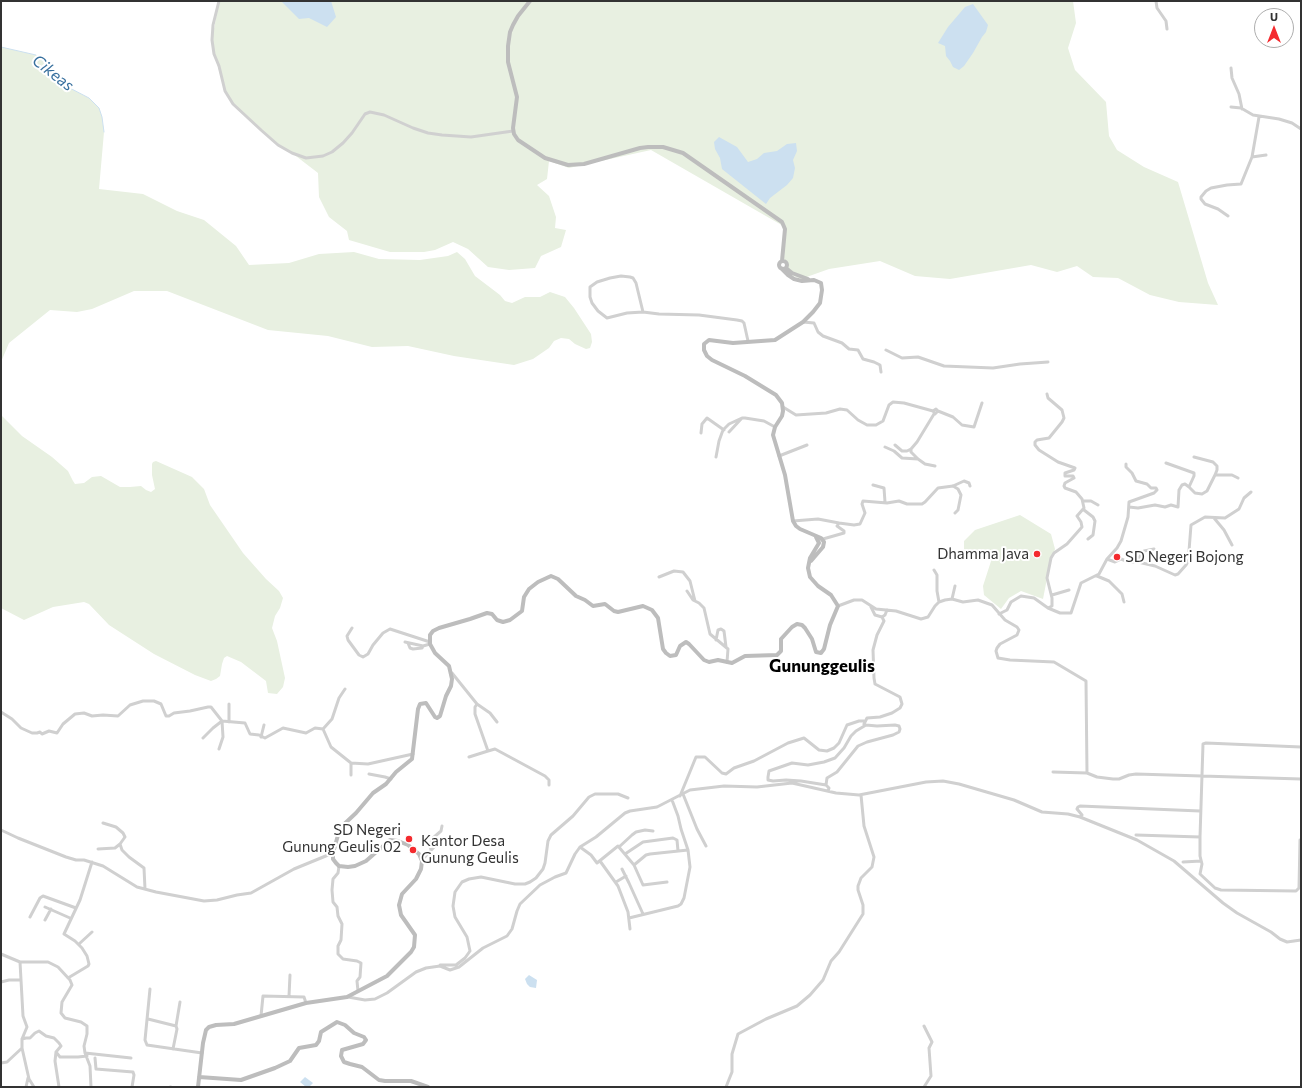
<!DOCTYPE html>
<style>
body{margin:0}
#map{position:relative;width:1302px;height:1088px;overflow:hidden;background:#fff;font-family:Commissioner,sans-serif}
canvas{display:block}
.frame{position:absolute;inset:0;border:2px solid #333;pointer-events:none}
.north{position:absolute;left:1254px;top:8px;width:40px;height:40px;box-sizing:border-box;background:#fff;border:1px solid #adadad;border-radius:50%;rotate:0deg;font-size:11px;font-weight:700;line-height:16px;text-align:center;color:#333}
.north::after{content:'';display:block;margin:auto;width:14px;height:18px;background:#f42a2e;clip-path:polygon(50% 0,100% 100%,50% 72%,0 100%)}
</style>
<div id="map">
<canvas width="1302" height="1088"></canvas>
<div class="frame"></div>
<div class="north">U</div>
</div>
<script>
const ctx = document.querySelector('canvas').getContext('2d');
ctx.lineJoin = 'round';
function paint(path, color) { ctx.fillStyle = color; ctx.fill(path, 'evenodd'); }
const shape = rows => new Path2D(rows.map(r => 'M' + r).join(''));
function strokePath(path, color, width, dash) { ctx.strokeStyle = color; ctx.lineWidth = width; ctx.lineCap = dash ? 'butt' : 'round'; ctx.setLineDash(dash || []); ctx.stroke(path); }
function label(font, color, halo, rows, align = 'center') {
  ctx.font = font + ' Commissioner,sans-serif'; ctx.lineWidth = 4; ctx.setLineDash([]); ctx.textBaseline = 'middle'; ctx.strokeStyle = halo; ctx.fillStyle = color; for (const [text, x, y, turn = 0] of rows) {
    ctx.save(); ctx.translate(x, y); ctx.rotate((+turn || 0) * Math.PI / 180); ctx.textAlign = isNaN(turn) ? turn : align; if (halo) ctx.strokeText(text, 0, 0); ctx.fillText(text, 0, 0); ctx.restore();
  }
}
const green = shape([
 [219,1,1073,1,1076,23,1068,48,1075,70,1106,102,1109,136,1117,150,1144,167,1178,182,1208,283,1218,305,1179,302,1150,295,1118,278,1093,277,1077,266,1057,272,1031,265,950,279,915,276,880,261,829,269,801,279,791,275,784,259,785,227,651,150,569,168,549,161,547,179,537,185,549,196,556,217,555,228,566,230,561,247,541,256,535,268,509,270,488,267,468,249,453,242,435,250,424,252,390,252,349,240,347,231,329,217,319,197,318,173,292,153,278,145,233,104,225,91,214,54,212,40],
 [1,47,36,55,49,66,64,85,89,98,99,108,102,117,104,132,99,189,143,194,177,211,204,220,236,246,249,265,289,263,319,254,354,252,379,259,420,260,448,256,457,252,465,259,475,276,500,295,505,301,512,303,525,297,540,297,550,292,565,297,574,308,591,334,592,342,590,348,586,349,575,344,569,339,561,338,554,341,549,348,533,359,514,365,454,356,408,346,372,347,328,336,268,330,167,291,134,291,92,309,77,312,50,310,9,343,1,362],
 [1,415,22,436,52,457,68,471,73,481,75,484,84,483,92,477,101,476,120,487,130,487,141,486,146,490,151,492,155,489,152,475,152,464,153,462,156,461,192,477,204,489,210,505,243,553,266,579,279,591,283,598,280,608,275,616,272,628,277,641,285,678,283,687,277,694,268,693,266,681,241,662,227,656,224,658,222,664,220,676,216,679,211,681,195,675,154,654,109,625,89,604,84,602,53,607,24,620,1,608],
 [1020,515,1051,534,1055,549,1049,568,1043,599,1021,591,1009,598,1001,609,984,595,983,586,992,558,964,549,964,541,975,530]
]);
const water = shape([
 [281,1,331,1,336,17,327,27,309,18,299,19],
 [973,4,988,25,986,32,982,37,973,53,964,66,959,70,953,67,950,61,946,56,945,46,938,43,948,27,965,7],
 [719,137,737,147,748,162,757,159,764,153,777,151,787,144,796,143,797,151,793,160,795,168,793,178,787,185,770,198,766,204,722,169,720,158,715,149,714,142],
 [529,975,537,980,536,988,530,987,527,984,525,979],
 [305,1077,313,1083,309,1087,306,1087,300,1082]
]);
const stream = shape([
 [1,47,36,55,49,66,64,85,89,98,99,108,102,117,104,132]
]);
const street = shape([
 [219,1,213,25,212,40,214,54,219,66,225,91,233,104,261,130,278,145,292,153,306,158,323,156,332,152,343,143,352,133,365,114,370,112,384,115,413,128,428,133,442,135,471,137,513,131],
 [1156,1,1157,8,1166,21,1167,29],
 [1231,68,1232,78,1239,94,1242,109],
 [1231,107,1241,108,1253,115,1279,119,1292,123,1301,129],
 [1259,117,1252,157,1266,155],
 [1228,216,1218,209,1205,204,1201,199,1201,197,1206,191,1211,188,1227,185,1241,184,1252,157],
 [643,312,636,283,633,278,630,277,621,276,610,278,597,282,590,287,590,297,592,303,598,311,607,318,627,313,643,312,659,314,699,315,737,320,742,321,744,323,748,341],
 [803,322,814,323,818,332,823,336,842,343,849,349,858,350,863,359,874,362,880,365,881,372],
 [886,350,902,358,918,357,944,366,993,368,1020,364,1048,362],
 [783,407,796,415,826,413,840,409,847,410,858,420,867,425,876,425,883,421,889,405,893,402,904,403,933,411],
 [938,411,935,414,933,411,936,409,938,411,953,417,962,425,974,427,982,403],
 [729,432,742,418,745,418,764,421,775,427],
 [701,433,702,424,707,418,724,430],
 [895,445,902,451,907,451,911,449,917,442,934,414],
 [885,447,894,451,902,458,918,459],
 [911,449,911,452,918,459,925,464,935,466],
 [779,456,807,445],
 [716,457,719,441,723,430,729,424,742,418],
 [1194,457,1213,462,1217,466,1217,470,1215,475],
 [1166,463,1194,473,1194,476,1189,487],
 [873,485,884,488,885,502],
 [953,486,958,489,961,495,958,510,955,513],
 [1083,501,1091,501,1098,505],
 [1129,507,1138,508,1155,505,1165,507,1171,505,1178,507,1179,490,1182,485,1185,484,1189,487,1195,493,1202,494,1207,491,1215,475,1232,475,1238,478],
 [1084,510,1093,517,1095,521,1093,535,1088,539],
 [1214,518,1224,530,1232,545],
 [793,521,818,519,839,523],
 [823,539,844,533,844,531,837,526,839,523,854,525,860,524,865,513,862,504,863,501,887,503,899,501,907,504,922,504,925,502,938,488,953,486,964,481,969,483,970,486],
 [1107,559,1117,548,1121,541,1128,517,1129,502,1154,493,1157,490,1156,488,1151,488,1147,484,1136,481,1132,473,1126,467,1126,464],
 [1136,562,1144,551,1154,549],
 [934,570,937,575,937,591,939,602],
 [1097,576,1109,581,1122,594,1124,602],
 [659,577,674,571,683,572,690,581,695,601],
 [687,591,693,600,699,603,704,608,710,634,728,649,727,662],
 [1052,595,1069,590],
 [952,599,955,586],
 [838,606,854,600,862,600,876,609,896,611,921,619,928,617,935,606,939,602,945,600,952,599,963,602,978,600,992,605,1005,620,1017,627,1019,630,1017,635,1000,644,997,648,996,651,998,658,1010,660,1054,662,1086,681,1087,773,1053,772],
 [871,607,875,615,882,617,885,615,887,610],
 [1048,608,1060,613,1071,613,1081,583,1099,574,1107,559,1115,562,1121,559,1129,562,1138,562,1155,566,1175,575,1178,574,1186,565,1190,558,1189,551,1191,525,1205,517,1225,518,1239,509,1244,498,1251,492],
 [999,614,1007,610,1011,602,1021,596,1034,598,1048,608,1052,606,1052,598,1047,578,1051,558,1054,553,1067,544,1082,527,1081,522,1077,516,1084,508,1082,499,1076,492,1065,488,1064,486,1065,483,1074,478,1073,476,1065,476,1065,473,1074,470,1075,468,1058,462,1039,450,1035,445,1035,442,1037,440,1049,438,1062,422,1064,418,1062,410,1048,398,1047,394],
 [352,628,347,636,348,640,359,655,363,657,368,654,373,645,383,633,390,629,430,642],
 [716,640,718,630,721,629,724,631,726,647],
 [405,642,423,646,430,644],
 [408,643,410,648,413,649,422,648,423,646],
 [452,673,477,704,490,713,497,722],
 [229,704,229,722],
 [1,712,12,719,21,728,32,733,37,733,40,732,42,734,49,731,57,733,63,724,75,714,84,713,92,716,103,715,118,716,130,705,143,701,154,701,161,704,166,716,169,716,174,713,190,711,208,707,211,707,222,721,245,723,250,734,259,735,265,738,283,728,306,733,315,728,323,729,331,747,351,763,368,764,413,754],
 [323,729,332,719,339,698,345,689],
 [261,737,264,725],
 [203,738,213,728,222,721,223,737,219,749],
 [1301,747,1206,743,1203,744,1200,837,1200,856,1202,864,1200,874,1215,888,1221,890,1296,891,1299,888,1300,840,1301,840],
 [488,751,495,749,545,776,549,780,549,785],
 [469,757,488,751,475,714,475,707,477,704],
 [1087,773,1097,777,1113,779,1119,779,1129,775,1136,774,1301,779],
 [369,774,385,777,391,779],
 [351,775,351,763],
 [826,785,827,778,837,772,858,746,867,742,893,735,899,732,900,729,899,726,895,725,877,726,866,725,864,724,867,718,880,717,892,713,900,708,902,704,900,697,875,684,874,678,873,650,877,635,884,621,882,617],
 [828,791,829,788,826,785,801,781,786,780,773,781,768,780,768,777,769,771,792,763,808,765,824,762,835,758,844,748,851,736,856,731,866,725],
 [683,794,697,829,706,846],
 [680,796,696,757,705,757,722,773,726,774,734,768,754,761,788,743,804,738,819,750,827,751,834,748,839,743,847,725,859,721,864,721],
 [1080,817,1082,815,1077,809,1078,807,1080,806,1200,811],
 [103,823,116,827,123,833,125,837,120,844,122,850,129,857,144,868,145,889],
 [1,830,18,838,66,857,76,860,84,860,103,866,137,887,156,892,204,901,217,900,237,895,251,893,294,869,333,853],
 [1136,835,1200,837],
 [580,847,591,855,597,863,618,846,634,865,643,885,667,882],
 [619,847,632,835,636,832,645,830,653,831],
 [98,849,115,848,120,844],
 [431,850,430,845,433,838,441,831,442,826],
 [625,854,643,842,673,838,677,840,678,851],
 [422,860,436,845,468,838],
 [600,861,618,886,628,912,630,929],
 [1183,862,1201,861],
 [634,865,646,855,650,854,688,850],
 [339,866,338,873,333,879,332,890,333,902,337,907,338,916,342,924,341,940,338,946,338,954,343,959,357,961,361,963,360,977,357,981,358,991],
 [622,869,629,883,643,914],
 [616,882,626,876],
 [45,907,70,918],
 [30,917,40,898,43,896,76,908],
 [629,918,678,906,681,904,684,898,690,867,688,850,681,829,678,816,672,800],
 [45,920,51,909],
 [79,944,92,932],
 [1,954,20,962,48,962,58,967,70,980,72,985,62,1002,61,1013,65,1018,81,1022,87,1026,87,1034,84,1046,85,1053,90,1066,91,1087],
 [20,962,23,1016,27,1027,22,1039,22,1048,29,1079,34,1087],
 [440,965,456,965,465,958,470,951,467,937,455,917,453,906,455,892,462,882,469,879,481,877,515,884,525,884,530,882,536,878,543,869,545,863,548,841,551,835,573,816,589,797,595,794,618,794,628,798],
 [68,978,88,966,89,964,87,956,82,948,75,941,64,934,80,900,92,862],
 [1,982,9,980,21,980],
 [150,989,145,1040,147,1045,202,1053],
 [289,996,290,975],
 [348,997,365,1000,375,999,387,993,416,972,426,968,440,966,450,970,459,967,483,948,507,936,512,929,517,911,520,904,540,885,555,877,566,873,575,854,580,847,596,837,625,813,630,811,657,807,690,790,724,786,757,787,792,783,836,793,859,795,926,782,943,781,959,784,1014,800,1042,812,1068,814,1080,817,1137,840,1174,861,1223,903,1237,913,1271,932,1280,939,1287,942,1301,940],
 [261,1016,263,996,304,997,306,1003],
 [148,1019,176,1026,177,1029,173,1049],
 [176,1026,180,1002],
 [924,1026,932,1042,929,1048,931,1076,924,1087],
 [22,1039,26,1038,30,1038,35,1033,39,1031,46,1036,54,1038,59,1043,61,1046,56,1052,60,1057,78,1057,87,1056],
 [56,1052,55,1061,59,1087],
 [85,1053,131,1058],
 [95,1058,96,1069,133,1072,134,1075,132,1087],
 [1,1063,7,1062,22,1048],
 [26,1087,28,1078],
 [170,1087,171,1087],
 [726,1087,732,1072,732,1054,738,1034,766,1019,797,1006,810,995,823,980,831,961,839,952,863,914,863,905,858,890,858,886,861,878,872,867,874,857,864,826,861,795]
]);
const secondary = shape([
 [530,1,518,16,513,25,510,32,508,46,508,62,517,97,513,128,514,134,518,140,545,158,568,165,584,164,640,148,648,147,663,147,683,153,782,222,785,229,782,261],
 '779 265a4 4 0 1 1 8 0a4 4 0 1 1-8 0Z',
 [781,268,788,275,794,279,802,281,814,280,821,283,822,290,820,303,813,312,803,322,775,340,733,343,709,340,704,344,704,350,707,356,712,360,745,376,776,395,782,403,783,411,782,416,775,427,773,435,785,475,793,521,796,526,800,529,821,538,824,542,823,547,811,561],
 [786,268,792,273,808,279],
 [199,1077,241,1080,275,1068,290,1061,299,1048,316,1045,319,1041,321,1032,337,1022,345,1025,354,1033,364,1037,366,1040,363,1044,342,1050,341,1056,344,1062,350,1064,362,1067,379,1080,385,1081,411,1081,428,1087],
 [198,1087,203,1043,206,1030,209,1027,216,1025,234,1024,306,1003,347,997,387,976,411,952,414,947,415,935,401,915,399,905,402,894,416,879,421,869,422,861,419,854,408,845,398,841,390,840,366,861,355,866,348,867,339,866,336,863,333,859,333,853,340,828,356,813,373,793,386,784,396,772,412,759,418,709,420,704,426,703,435,717,437,718,440,716,446,696,451,686,452,679,449,666,435,653,430,644,430,635,433,631,439,628,470,619,487,613,492,614,497,620,503,622,510,620,522,611,524,597,529,589,538,582,551,576,558,579,576,596,585,600,593,606,605,604,614,611,618,612,643,606,652,610,658,618,663,649,666,653,670,656,676,655,680,646,686,642,689,644,704,660,709,662,718,660,732,663,745,656,777,655,781,651,781,639,792,627,797,624,802,625,805,628,812,639,816,652,821,653,824,649,830,625,838,606,831,595,818,586,810,577,808,568,810,558,819,543,816,537]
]);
const markers = [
 [1037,554,4,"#f42a2e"],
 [1117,557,4,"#f42a2e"],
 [409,839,4,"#f42a2e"],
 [413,850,4,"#f42a2e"]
];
const poiNames = [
 ["Dhamma Java",1029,554],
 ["SD Negeri Bojong",1125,557,"left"],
 ["SD Negeri",401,830],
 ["Gunung Geulis 02",401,847],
 ["Kantor Desa",421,841,"left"],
 ["Gunung Geulis",421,858,"left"]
];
const waterNames = [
 ["Cikeas",53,73,38]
];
const quarterNames = [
 ["Gununggeulis",822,666]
];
paint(green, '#e8f0e1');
paint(water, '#cce0f0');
strokePath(stream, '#cce0f0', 1);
strokePath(street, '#d0d0d0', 3);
strokePath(secondary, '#bdbdbd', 4);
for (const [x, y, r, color] of markers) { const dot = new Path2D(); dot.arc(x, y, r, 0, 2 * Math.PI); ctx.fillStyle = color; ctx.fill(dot); strokePath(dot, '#fff', 1.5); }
label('15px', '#333', '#fff', poiNames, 'right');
label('italic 16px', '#38709e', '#fff', waterNames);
label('bold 17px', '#000', '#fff', quarterNames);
</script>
